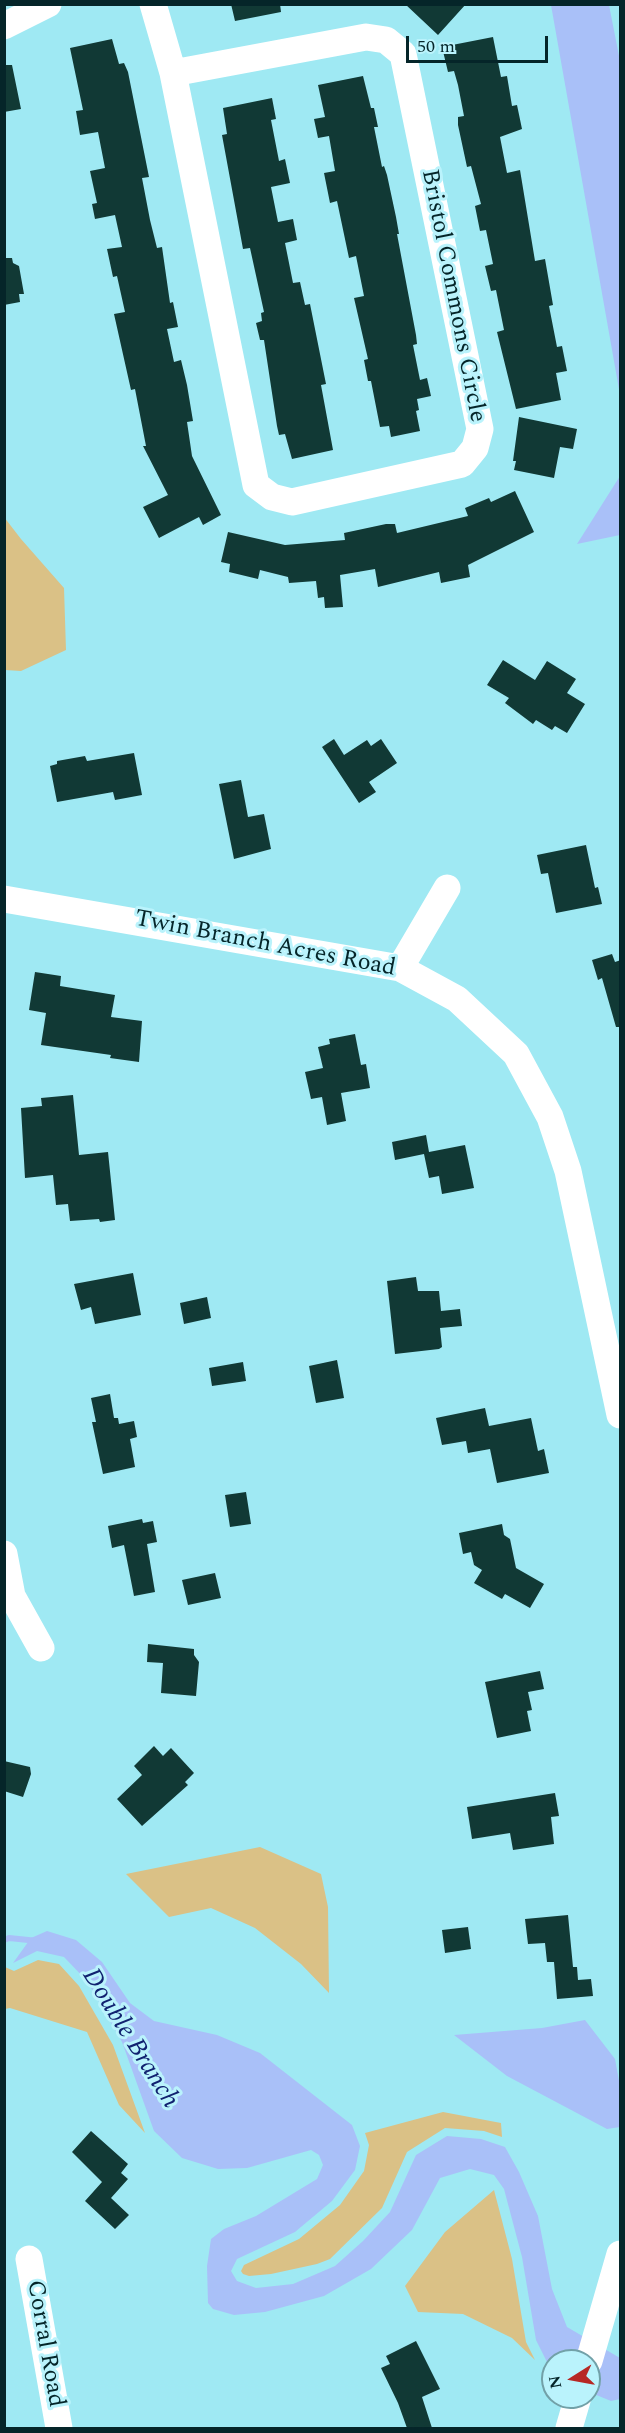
<!DOCTYPE html>
<style>
body{margin:0}
#map{position:relative;width:625px;height:2433px;overflow:hidden;background:#9fe9f3;font-family:Spectral,serif}
canvas{display:block}
.frame{position:absolute;inset:0;border:6px solid #052529;pointer-events:none}
.north{position:absolute;left:541px;top:2349px;width:60px;height:60px;box-sizing:border-box;background:#baf3fc;border:2px solid #72a1a8;border-radius:50%;rotate:259deg;font-size:16px;font-weight:700;line-height:24px;text-align:center;color:#052529}
.north::after{content:'';display:block;margin:auto;width:21px;height:27px;background:#b72825;clip-path:polygon(50% 0,100% 100%,50% 72%,0 100%)}
.scale{position:absolute;left:406px;top:36px;width:142px;height:27px;box-sizing:border-box;border:3px solid #052529;border-top:0;padding-left:8px;font-size:18px;line-height:21px;white-space:nowrap;color:#052529;-webkit-text-stroke:4px #baf3fc;paint-order:stroke}
</style>
<div id="map">
<canvas width="625" height="2433"></canvas>
<div class="frame"></div>
<div class="north">N</div>
<div class="scale">50 m</div>
</div>
<script>
const ctx = document.querySelector('canvas').getContext('2d');
ctx.lineJoin = 'round';
function paint(path, color) { ctx.fillStyle = color; ctx.fill(path, 'evenodd'); }
const shape = rows => new Path2D(rows.map(r => 'M' + r).join(''));
function strokePath(path, color, width, dash) { ctx.strokeStyle = color; ctx.lineWidth = width; ctx.lineCap = dash ? 'butt' : 'round'; ctx.setLineDash(dash || []); ctx.stroke(path); }
function label(font, color, halo, rows, align = 'center') {
  ctx.font = font + ' Spectral,serif'; ctx.lineWidth = 6; ctx.setLineDash([]); ctx.textBaseline = 'middle'; ctx.strokeStyle = halo; ctx.fillStyle = color; for (const [text, x, y, turn = 0] of rows) {
    ctx.save(); ctx.translate(x, y); ctx.rotate((+turn || 0) * Math.PI / 180); ctx.textAlign = isNaN(turn) ? turn : align; if (halo) ctx.strokeText(text, 0, 0); ctx.fillText(text, 0, 0); ctx.restore();
  }
}
const green = shape([
 [4,517,21,539,64,588,66,650,21,671,5,670],
 [260,1847,321,1874,328,1907,329,1993,301,1964,255,1928,211,1908,169,1917,126,1874],
 [38,1960,59,1964,79,1986,113,2045,145,2133,119,2105,87,2032,10,2008,5,2009,5,1967,14,1971],
 [443,2112,501,2123,502,2137,484,2131,445,2128,407,2152,382,2208,330,2259,317,2264,271,2274,249,2276,243,2274,241,2271,244,2265,299,2239,340,2205,364,2171,369,2145,365,2133],
 [494,2190,512,2259,526,2342,535,2360,512,2338,463,2314,418,2312,405,2286,445,2232]
]);
const water = shape([
 [551,5,609,5,620,61,620,395],
 [620,476,620,535,577,544],
 [47,1931,76,1940,102,1962,130,2003,154,2021,217,2035,260,2053,352,2125,360,2146,355,2170,332,2201,295,2232,237,2259,231,2271,237,2281,256,2288,293,2284,335,2266,363,2241,390,2212,416,2155,447,2136,481,2139,505,2147,519,2172,538,2216,552,2289,567,2327,620,2358,620,2399,611,2401,589,2392,589,2361,553,2361,553,2374,536,2340,522,2257,504,2189,494,2175,470,2169,440,2178,412,2230,371,2269,324,2296,265,2312,234,2315,213,2309,208,2303,207,2266,211,2239,224,2229,256,2216,317,2179,323,2165,319,2155,311,2150,247,2168,218,2169,182,2158,154,2131,122,2042,87,1981,64,1957,37,1951,13,1963,31,1938],
 [585,2020,615,2059,620,2086,620,2127,607,2129,507,2076,454,2035,542,2028]
]);
const stream = shape([
 [4,1940,9,1938,38,1941]
]);
const building = shape([
 [231,4,280,4,281,12,235,21],
 [405,4,466,4,438,35],
 [493,37,501,77,507,76,512,106,517,105,522,129,500,137,507,173,520,170,535,261,545,259,553,305,549,306,557,347,562,346,567,371,556,373,561,400,516,409,497,332,504,330,496,290,491,291,485,266,493,264,486,230,480,231,475,206,481,204,471,166,467,167,458,125,458,117,464,116,458,85,454,71,448,72,442,47],
 [112,39,119,64,124,63,128,72,149,177,142,178,150,220,157,248,162,247,170,303,173,302,178,327,167,329,174,362,181,360,187,385,193,421,187,422,192,456,221,515,203,525,199,517,159,538,143,507,168,495,143,446,146,446,135,389,131,390,114,314,125,312,117,276,113,277,107,249,122,247,115,215,95,219,92,204,97,203,90,171,105,168,98,132,80,135,76,111,83,110,70,48],
 [4,65,12,65,21,109,4,112],
 [363,76,371,108,374,108,378,127,374,127,382,167,384,166,387,175,396,217,399,234,397,234,416,335,417,344,413,345,420,380,427,378,431,396,417,399,419,410,416,411,420,431,391,437,389,426,380,427,371,381,368,381,364,360,368,359,354,298,364,296,356,256,349,258,337,201,330,203,324,173,335,171,329,136,318,138,314,119,325,117,318,85],
 [272,98,276,119,271,120,279,161,285,159,290,183,271,187,278,222,293,219,297,240,285,243,293,283,300,282,305,305,310,304,326,384,321,385,333,450,292,459,285,434,279,435,277,426,264,340,260,340,256,323,262,321,261,313,264,312,250,248,243,249,222,135,227,134,223,108],
 [4,258,12,258,13,263,19,266,24,294,19,294,20,302,4,305],
 [519,417,577,429,573,449,560,447,554,478,514,470,516,461,513,461],
 [515,491,534,532,468,565,470,577,441,583,439,572,378,587,375,569,340,575,343,607,325,608,324,597,318,598,316,581,289,583,288,577,260,570,258,579,229,572,230,564,221,562,228,532,285,545,345,540,344,533,386,524,395,524,397,533,468,516,465,508,489,498,491,502],
 [503,660,535,680,547,661,576,679,567,693,585,704,567,733,555,726,552,730,536,720,533,724,505,703,509,698,487,685],
 [334,739,344,755,367,740,371,746,381,739,397,763,369,782,376,792,359,803,322,747],
 [134,753,142,795,115,800,113,792,57,802,50,766,57,764,57,761,85,756,87,761],
 [241,780,248,817,264,814,271,849,234,859,219,784],
 [586,845,595,888,598,887,602,904,556,913,548,873,541,874,537,855],
 [612,954,615,962,621,960,621,1027,616,1027,602,978,598,980,592,960],
 [35,972,61,976,60,986,115,995,111,1017,142,1021,139,1062,110,1058,111,1055,41,1045,46,1013,29,1010],
 [355,1034,361,1065,366,1064,370,1088,341,1093,346,1121,327,1125,322,1097,311,1099,305,1072,323,1068,318,1047,330,1044,329,1039],
 [73,1095,79,1155,108,1152,115,1220,100,1222,99,1219,70,1221,68,1204,56,1205,53,1175,25,1178,21,1108,42,1106,41,1098],
 [426,1135,429,1152,465,1145,474,1188,442,1194,439,1176,429,1178,424,1154,395,1160,392,1142],
 [133,1273,141,1315,95,1324,91,1307,81,1310,74,1284],
 [416,1277,418,1291,439,1291,441,1311,460,1309,462,1326,440,1328,442,1347,439,1349,395,1354,387,1281],
 [207,1297,211,1318,184,1324,180,1303],
 [337,1360,344,1398,316,1403,309,1366],
 [243,1362,246,1381,212,1386,209,1368],
 [110,1394,114,1418,118,1418,119,1424,134,1421,137,1437,130,1439,135,1467,103,1474,92,1422,96,1422,91,1398],
 [485,1408,489,1426,531,1418,538,1451,544,1449,549,1473,497,1483,490,1449,468,1453,466,1441,442,1445,436,1418],
 [246,1492,251,1524,230,1527,225,1495],
 [142,1519,143,1523,153,1521,157,1542,147,1544,155,1592,134,1596,124,1545,112,1548,108,1526],
 [502,1524,504,1535,510,1539,516,1568,544,1584,530,1608,505,1594,502,1599,474,1583,482,1570,474,1565,471,1552,463,1554,459,1533],
 [215,1573,221,1598,188,1605,182,1580],
 [148,1644,194,1649,194,1655,199,1662,196,1696,161,1693,163,1663,147,1662],
 [540,1671,544,1689,528,1692,532,1710,527,1711,531,1731,497,1738,485,1682],
 [154,1746,163,1756,171,1748,194,1773,185,1782,188,1785,142,1826,117,1799,142,1775,134,1766],
 [4,1761,30,1767,31,1774,23,1797,4,1791],
 [555,1793,559,1816,551,1817,554,1844,513,1850,510,1833,472,1839,467,1807],
 [568,1915,573,1967,577,1967,578,1980,591,1979,593,1996,557,1999,554,1962,547,1962,545,1943,528,1944,525,1919],
 [468,1927,471,1949,445,1953,442,1930],
 [91,2131,128,2164,121,2173,128,2179,111,2198,129,2215,115,2229,85,2201,102,2182,72,2152],
 [416,2341,440,2389,422,2397,432,2428,407,2428,398,2403,381,2368,390,2364,386,2356]
]);
const minor = shape([
 [153,4,173,73,256,485,272,497,292,502,462,464,475,448,480,429,403,54,386,40,366,37,173,73],
 [4,26,48,4],
 [4,899,400,968,457,999,516,1054,550,1117,568,1171,620,1415],
 [400,968,447,888],
 [4,1554,12,1596,41,1648],
 [29,2259,59,2428],
 [589,2361,620,2254],
 [569,2428,578,2397]
]);
const streetNames = [
 ["Bristol Commons Circle",452,296,79],
 ["Twin Branch Acres Road",265,945,11],
 ["Corral Road",44,2344,80]
];
const waterNames = [
 ["Double Branch",129,2039,58]
];
paint(green, '#dac186');
paint(water, '#a9c0f8');
strokePath(stream, '#a9c0f8', 6);
paint(building, '#113935');
strokePath(minor, '#fff', 27);
label('24px', '#052529', '#baf3fc', streetNames);
label('italic 26px', '#112270', '#baf3fc', waterNames);
</script>
